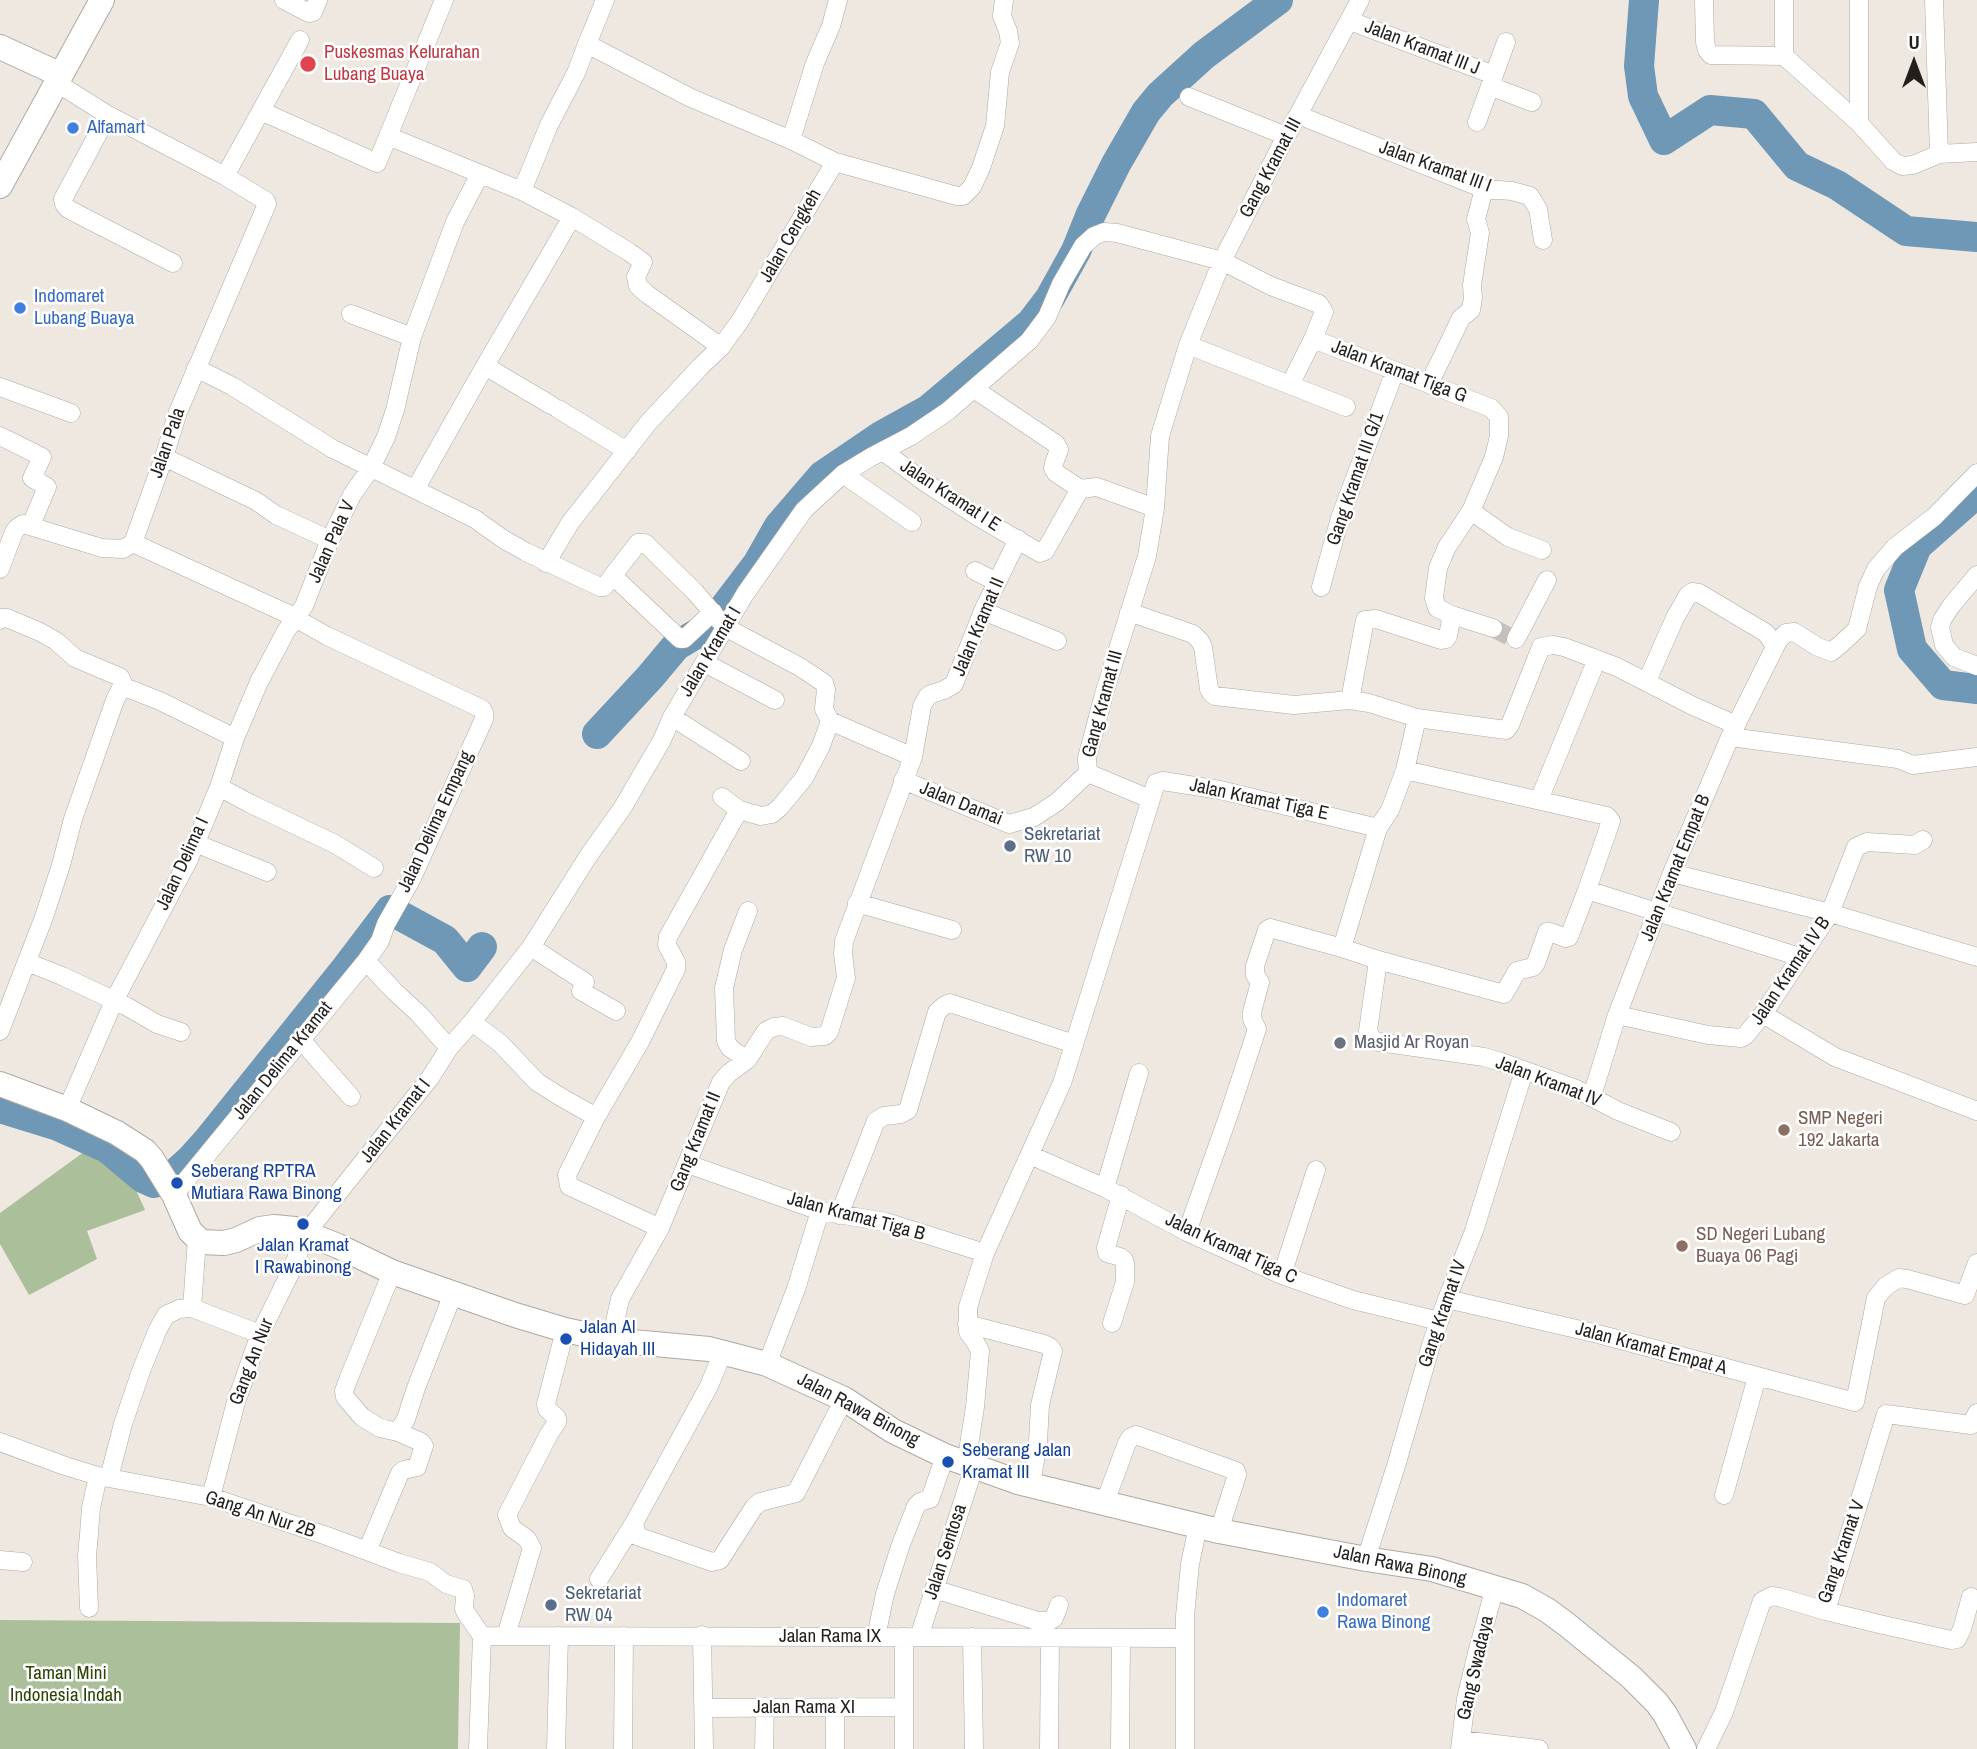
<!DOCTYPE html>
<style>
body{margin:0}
#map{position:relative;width:1977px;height:1749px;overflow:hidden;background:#eee8e0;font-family:"Archivo Narrow",sans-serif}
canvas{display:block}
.north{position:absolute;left:1879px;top:28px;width:70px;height:70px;-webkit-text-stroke:5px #fff;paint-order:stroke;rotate:0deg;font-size:19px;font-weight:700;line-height:28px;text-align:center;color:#221f1d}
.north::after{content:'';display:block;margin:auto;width:24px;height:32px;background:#221f1d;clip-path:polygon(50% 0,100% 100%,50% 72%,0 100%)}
</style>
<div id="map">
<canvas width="1977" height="1749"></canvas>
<div class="north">U</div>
</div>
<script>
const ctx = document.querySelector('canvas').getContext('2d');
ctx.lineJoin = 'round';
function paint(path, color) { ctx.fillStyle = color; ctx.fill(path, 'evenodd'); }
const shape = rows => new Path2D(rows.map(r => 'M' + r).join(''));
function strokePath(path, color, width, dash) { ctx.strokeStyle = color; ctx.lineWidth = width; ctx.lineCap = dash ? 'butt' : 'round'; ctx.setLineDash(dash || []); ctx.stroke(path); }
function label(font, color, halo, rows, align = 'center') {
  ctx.font = font + ' "Archivo Narrow",sans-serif'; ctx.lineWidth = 5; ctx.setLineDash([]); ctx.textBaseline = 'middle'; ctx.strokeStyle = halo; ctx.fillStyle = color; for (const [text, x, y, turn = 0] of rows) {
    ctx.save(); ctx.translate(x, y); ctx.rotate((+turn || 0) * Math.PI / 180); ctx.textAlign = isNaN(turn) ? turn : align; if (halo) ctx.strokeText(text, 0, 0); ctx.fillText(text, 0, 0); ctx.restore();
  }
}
const green = shape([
 [88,1149,113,1165,136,1190,145,1210,87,1231,97,1259,29,1295,0,1244,0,1213],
 [0,1620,460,1623,458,1749,0,1749]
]);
const river = shape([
 [1644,0,1639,66,1643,96,1664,140,1710,110,1754,114,1797,166,1837,185,1906,231,1977,237],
 [1977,493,1917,546,1899,590,1912,649,1943,685,1977,689],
 [597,734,650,677,676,646,701,631,717,617,758,563,779,526,822,476,881,436,928,410,1031,323,1050,298,1076,251,1091,214,1116,164,1146,112,1160,95,1204,55,1278,0],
 [0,1108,58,1126,107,1148,143,1178,154,1183,170,1178,191,1159,209,1139,343,972,390,910,445,940,467,967,482,947]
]);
const streetTunnel = shape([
 [1493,628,1510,637]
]);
const street = shape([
 [284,0,309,13,313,12,318,0],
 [605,0,587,44,691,98,791,140,835,162,957,196,963,196,972,187,981,168,995,126,1000,72,1010,43,1008,31,1002,16,1004,0],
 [1704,0,1705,42,1707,50,1711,55,1784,56,1859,123,1893,161,1902,166,1913,165,1939,154,1977,152],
 [1934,0,1939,154],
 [1350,21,1494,75],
 [1784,56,1784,0],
 [57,83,108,115,225,176,266,201,267,204,178,412,164,457,133,543,288,614,327,636,482,709,484,713,484,719,412,878,386,924,380,941,366,961,174,1195],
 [1490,86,1532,102],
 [1189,97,1286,136],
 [261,111,377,163,444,0],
 [108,115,63,199,64,204,68,209,173,263],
 [1298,115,1484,189,1512,191,1530,196,1538,209,1543,240],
 [1477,122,1506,42],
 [1859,123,1859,0],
 [388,136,522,191,572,217,629,252,643,262,636,277,638,286,647,294,721,347],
 [791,140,815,63,831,26,838,0],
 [225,176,300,40],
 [522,191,549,125,576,73,587,44],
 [351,314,412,337],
 [1188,345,1346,407],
 [485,366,572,217],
 [196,368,232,386,333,449,475,519,503,539,526,552,600,587,604,587,638,543,645,543,695,592,725,627,800,667,824,683,826,689,824,709,830,721],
 [1429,384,1461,318,1471,310,1473,298,1472,285,1480,233,1476,219,1484,189],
 [1290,385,1313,339],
 [0,387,71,413],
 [974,389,1056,444,1059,450,1054,463,1053,468,1056,473,1080,489],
 [558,409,627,451],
 [0,436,42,457,32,478,47,487,31,525],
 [884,452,926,483,975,515,1040,553,1045,551,1080,489],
 [164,457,256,501,276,515,330,540],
 [843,474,912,522],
 [416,488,485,366,551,405],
 [1080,489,1097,487,1155,508],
 [1471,511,1508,537,1542,550],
 [546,563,570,523,648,423,701,366,721,347,740,321,835,162],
 [0,569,14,532,17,528,23,524,102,548,123,549,133,543],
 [975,571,997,582],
 [1977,575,1951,606,1942,620,1940,627,1944,645,1954,657,1977,666],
 [613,576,680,639,684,639,713,612],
 [1321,587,1340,518,1395,371],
 [983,611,1057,641],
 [1129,612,1193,634,1200,641,1203,647,1209,689,1211,693,1215,696,1294,705,1350,700,1369,703,1417,718,1405,770,1390,810,1378,828,1342,948,1378,960,1368,1031,1372,1039,1379,1042,1484,1057,1501,1062,1576,1089,1618,1111,1671,1132],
 [1452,615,1493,628],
 [0,620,2,618,7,618,40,632,56,641,75,658,120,677,122,681,122,686,160,701,235,738],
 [1516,639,1547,580],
 [705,663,775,700],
 [1647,681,1675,618,1688,595,1692,592,1699,593,1766,633,1775,646],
 [672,717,741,761],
 [1417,718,1506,730,1510,725,1541,647,1553,645,1564,647,1617,667,1691,705,1736,725],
 [1730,737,1898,759,1913,765,1977,757],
 [1405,770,1607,816,1611,821,1587,890],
 [1088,773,1087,758,1104,694,1147,556,1155,508,1160,436,1188,345,1222,261,1286,136,1298,115,1360,0],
 [1088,773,1150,799],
 [903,780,1009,824,1034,817,1057,802,1088,773],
 [219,787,251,804,335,844,374,868],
 [1539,800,1597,659],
 [739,810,761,816,772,814,780,807,804,778,821,746,830,721,913,757],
 [195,843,267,872],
 [1672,873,1830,913,1977,957],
 [857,903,952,930],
 [531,947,585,982,581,991,616,1011],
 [1378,960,1504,994,1517,971,1533,967,1536,963,1547,932,1550,932,1566,938,1569,937,1587,890,1800,957],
 [366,961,394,991,419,1014,449,1048],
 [27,962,62,976,126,1006,157,1024,181,1032],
 [1763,1014,1835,1057,1977,1111],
 [1617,1015,1708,1035,1741,1038,1745,1036,1763,1014,1830,913,1856,847,1867,842,1915,845,1923,840],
 [472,1022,500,1043,537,1082,559,1096,596,1117],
 [0,1031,44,917,61,865,73,819,115,700,122,686],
 [301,1040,351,1097],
 [747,1060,730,1048,726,1041,724,988,733,950,748,911],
 [1592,1096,1617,1015,1672,873,1730,737,1778,641,1786,633,1794,632,1818,647,1831,652,1841,644,1857,629,1868,586,1876,569,1895,547,1934,517,1977,473],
 [67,1109,114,1001,189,859,219,787,235,738,259,682,286,631,304,606,330,540,352,495,371,468,386,437,395,410,412,337,455,222,480,174],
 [1030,1155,1105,1188,1187,1232,1282,1275,1353,1300,1439,1321],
 [688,1164,820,1211,886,1222,985,1253],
 [1105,1188,1139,1073],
 [839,1215,876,1121,884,1116,901,1114,908,1110,937,1012,945,1005,950,1003,1074,1044],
 [660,1228,569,1186,567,1175,596,1117,640,1042,676,969,676,962,667,945,668,937,739,810,722,797],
 [1187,1232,1229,1114,1257,1029,1252,1019,1252,1012,1260,982,1255,975,1255,966,1267,930,1270,928,1342,948],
 [1282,1275,1316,1170],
 [1447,1299,1598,1334,1855,1402,1876,1298,1886,1286,1899,1278,1907,1279,1965,1295,1977,1263],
 [192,1308,197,1239],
 [1112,1323,1125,1282,1125,1263,1124,1260,1120,1257,1107,1253,1106,1248,1121,1195],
 [967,1324,1044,1344,1050,1347,1053,1351,1040,1405,1038,1442,1031,1485],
 [611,1340,620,1299,660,1228,721,1082,729,1073,747,1060,766,1031,774,1027,783,1026,811,1037,825,1036,829,1032,846,978,843,954,844,941,913,757,922,706,927,697,931,694,944,690,954,684,983,611,1018,539],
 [723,1352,709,1386,634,1523,637,1536,712,1562,720,1560,754,1507,760,1502,796,1493,844,1399],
 [767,1364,796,1289,820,1211],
 [398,1432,406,1419,416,1388,453,1294],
 [0,1442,65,1466,98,1476,211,1497,327,1536,399,1563,430,1572,446,1584,463,1589,465,1596,464,1609,466,1613,482,1636],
 [966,1464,975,1407,980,1351,974,1340,968,1332,968,1307,985,1253,1062,1083,1156,783,1163,781,1220,790,1378,828],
 [109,1478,123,1424,141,1371,158,1329,166,1315,179,1309,192,1308,260,1334],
 [1724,1495,1757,1377],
 [211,1497,236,1402,260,1334,292,1269,307,1232,430,1078,449,1048,472,1022,531,947,589,855,623,807,662,740,672,717,745,594,804,510,843,474,871,457,911,436,948,411,1029,341,1047,317,1061,284,1083,246,1094,236,1104,232,1117,233,1222,261,1271,286,1319,304,1324,312,1313,339,1491,408,1499,417,1499,436,1494,457,1471,511,1447,547,1438,568,1434,598,1437,608,1452,615,1448,636,1446,639,1441,640,1376,619,1365,620,1350,700],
 [1105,1502,1127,1443,1131,1437,1136,1435,1236,1471,1237,1475,1219,1531],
 [367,1551,400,1473,404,1470,417,1467,424,1446,421,1442,398,1432,380,1428,362,1417,345,1397,344,1391,348,1380,392,1272],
 [1366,1559,1396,1466,1431,1345,1447,1299,1474,1231,1524,1071],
 [0,1560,23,1562],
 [599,1579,634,1523],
 [934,1589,1038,1621,1049,1621,1054,1618,1059,1605],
 [89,1608,87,1556,89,1534,91,1508,98,1476],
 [1826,1611,1879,1624,1951,1640,1957,1639,1962,1629,1971,1597],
 [702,1635,704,1749],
 [506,1636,532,1548,527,1539,512,1528,507,1515,549,1434,557,1422,557,1418,547,1409,546,1404,565,1330],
 [876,1637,885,1594,900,1547,916,1506,920,1502,930,1499,945,1456],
 [919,1637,974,1467],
 [972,1637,974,1749],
 [704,1708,904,1707],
 [1461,1740,1539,1749],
 [478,1749,482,1636,1185,1638],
 [556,1749,559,1636],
 [623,1749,624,1636],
 [764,1749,765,1707],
 [835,1749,835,1708],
 [904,1749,904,1637],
 [1049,1749,1050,1638],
 [1120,1749,1121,1638],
 [1185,1749,1185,1616,1190,1564,1198,1526],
 [1460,1749,1466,1699,1477,1653,1495,1587],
 [1706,1749,1724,1712,1762,1601,1772,1596,1779,1597,1826,1611,1886,1414,1971,1425,1977,1413]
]);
const secondary = shape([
 [0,47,61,75],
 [0,186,102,0],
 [0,1084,67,1109,117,1133,145,1151,152,1159,174,1195,190,1231,201,1242,224,1243,236,1240,260,1229,274,1227,295,1229,338,1246,392,1272,515,1315,565,1330,611,1340,709,1349,767,1364,844,1399,893,1431,945,1456,1018,1482,1219,1531,1366,1559,1432,1569,1522,1596,1547,1610,1566,1624,1631,1677,1657,1703,1665,1714,1684,1749]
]);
const markers = [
 [308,64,9,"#e0444e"],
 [73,128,7,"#3f7fe0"],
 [20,308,7,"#3f7fe0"],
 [1010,846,7,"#5c6f8a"],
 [1340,1043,7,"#6b7280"],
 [1784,1130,7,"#8d6e63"],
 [177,1183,7,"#1a4fb4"],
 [303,1224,7,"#1a4fb4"],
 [1682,1246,7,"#8d6e63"],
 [566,1339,7,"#1a4fb4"],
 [948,1462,7,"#1a4fb4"],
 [551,1605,7,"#5c6f8a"],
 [1323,1612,7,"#3f7fe0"]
];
const streetNames = [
 ["Jalan Kramat III J",1422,48,21],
 ["Jalan Kramat III I",1435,167,20],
 ["Gang Kramat III",1271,168,-62],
 ["Jalan Cengkeh",791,236,-60],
 ["Jalan Kramat Tiga G",1399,372,21],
 ["Jalan Pala",168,443,-71],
 ["Gang Kramat III G/1",1356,479,-71],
 ["Jalan Kramat I E",950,496,33],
 ["Jalan Pala V",332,542,-66],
 ["Jalan Kramat II",979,627,-67],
 ["Jalan Kramat I",711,652,-59],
 ["Gang Kramat III",1103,704,-75],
 ["Jalan Kramat Tiga E",1259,800,12],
 ["Jalan Damai",961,804,22],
 ["Jalan Delima Empang",436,822,-65],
 ["Jalan Delima I",183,864,-65],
 ["Jalan Kramat Empat B",1676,868,-68],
 ["Jalan Kramat IV B",1791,971,-56],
 ["Jalan Delima Kramat",283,1061,-51],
 ["Jalan Kramat IV",1548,1082,21],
 ["Jalan Kramat I",396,1121,-52],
 ["Gang Kramat II",696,1142,-68],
 ["Jalan Kramat Tiga B",856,1217,15],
 ["Jalan Kramat Tiga C",1231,1249,25],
 ["Gang Kramat IV",1443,1314,-71],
 ["Jalan Kramat Empat A",1651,1349,15],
 ["Gang An Nur",252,1362,-69],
 ["Jalan Rawa Binong",858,1410,28],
 ["Gang An Nur 2B",260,1515,18],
 ["Jalan Sentosa",946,1552,-72],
 ["Gang Kramat V",1842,1552,-71],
 ["Jalan Rawa Binong",1400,1566,12],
 ["Jalan Rama IX",830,1637],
 ["Gang Swadaya",1476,1668,-77],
 ["Jalan Rama XI",804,1708]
];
const healthNames = [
 ["Puskesmas Kelurahan",324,53],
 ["Lubang Buaya",324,75]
];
const shopNames = [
 ["Alfamart",87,128],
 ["Indomaret",34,297],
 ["Lubang Buaya",34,319],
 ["Indomaret",1337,1601],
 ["Rawa Binong",1337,1623]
];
const serviceNames = [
 ["Sekretariat",1024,835],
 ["RW 10",1024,857],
 ["Sekretariat",565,1594],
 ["RW 04",565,1616]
];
const worshipNames = [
 ["Masjid Ar Royan",1354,1043]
];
const educationNames = [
 ["SMP Negeri",1798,1119],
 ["192 Jakarta",1798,1141],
 ["SD Negeri Lubang",1696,1235],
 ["Buaya 06 Pagi",1696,1257]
];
const transitNames = [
 ["Seberang RPTRA",191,1172],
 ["Mutiara Rawa Binong",191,1194],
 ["Jalan Kramat",303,1246,"center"],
 ["I Rawabinong",303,1268,"center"],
 ["Jalan Al",580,1328],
 ["Hidayah III",580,1350],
 ["Seberang Jalan",962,1451],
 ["Kramat III",962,1473]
];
const parkNames = [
 ["Taman Mini",66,1674],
 ["Indonesia Indah",66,1696]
];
paint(green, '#acbf9b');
strokePath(river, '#6f97b6', 30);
strokePath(streetTunnel, '#c5c0b9', 18, [18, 9]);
strokePath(street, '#afa9a1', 19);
strokePath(secondary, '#afa9a1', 26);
strokePath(street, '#fff', 18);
strokePath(secondary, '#fff', 24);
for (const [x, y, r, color] of markers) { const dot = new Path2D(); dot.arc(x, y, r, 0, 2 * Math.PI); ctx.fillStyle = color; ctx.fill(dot); strokePath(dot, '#fff', 2.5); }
label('19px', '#221f1d', '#fff', streetNames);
label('19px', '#be3a42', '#fff', healthNames, 'left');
label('19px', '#366cbe', '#fff', shopNames, 'left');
label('19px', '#4e5e75', '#fff', serviceNames, 'left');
label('19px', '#5b616d', '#fff', worshipNames, 'left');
label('19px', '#785e54', '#fff', educationNames, 'left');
label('19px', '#164399', '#fff', transitNames, 'left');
label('19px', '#2a4502', '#fff', parkNames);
</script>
